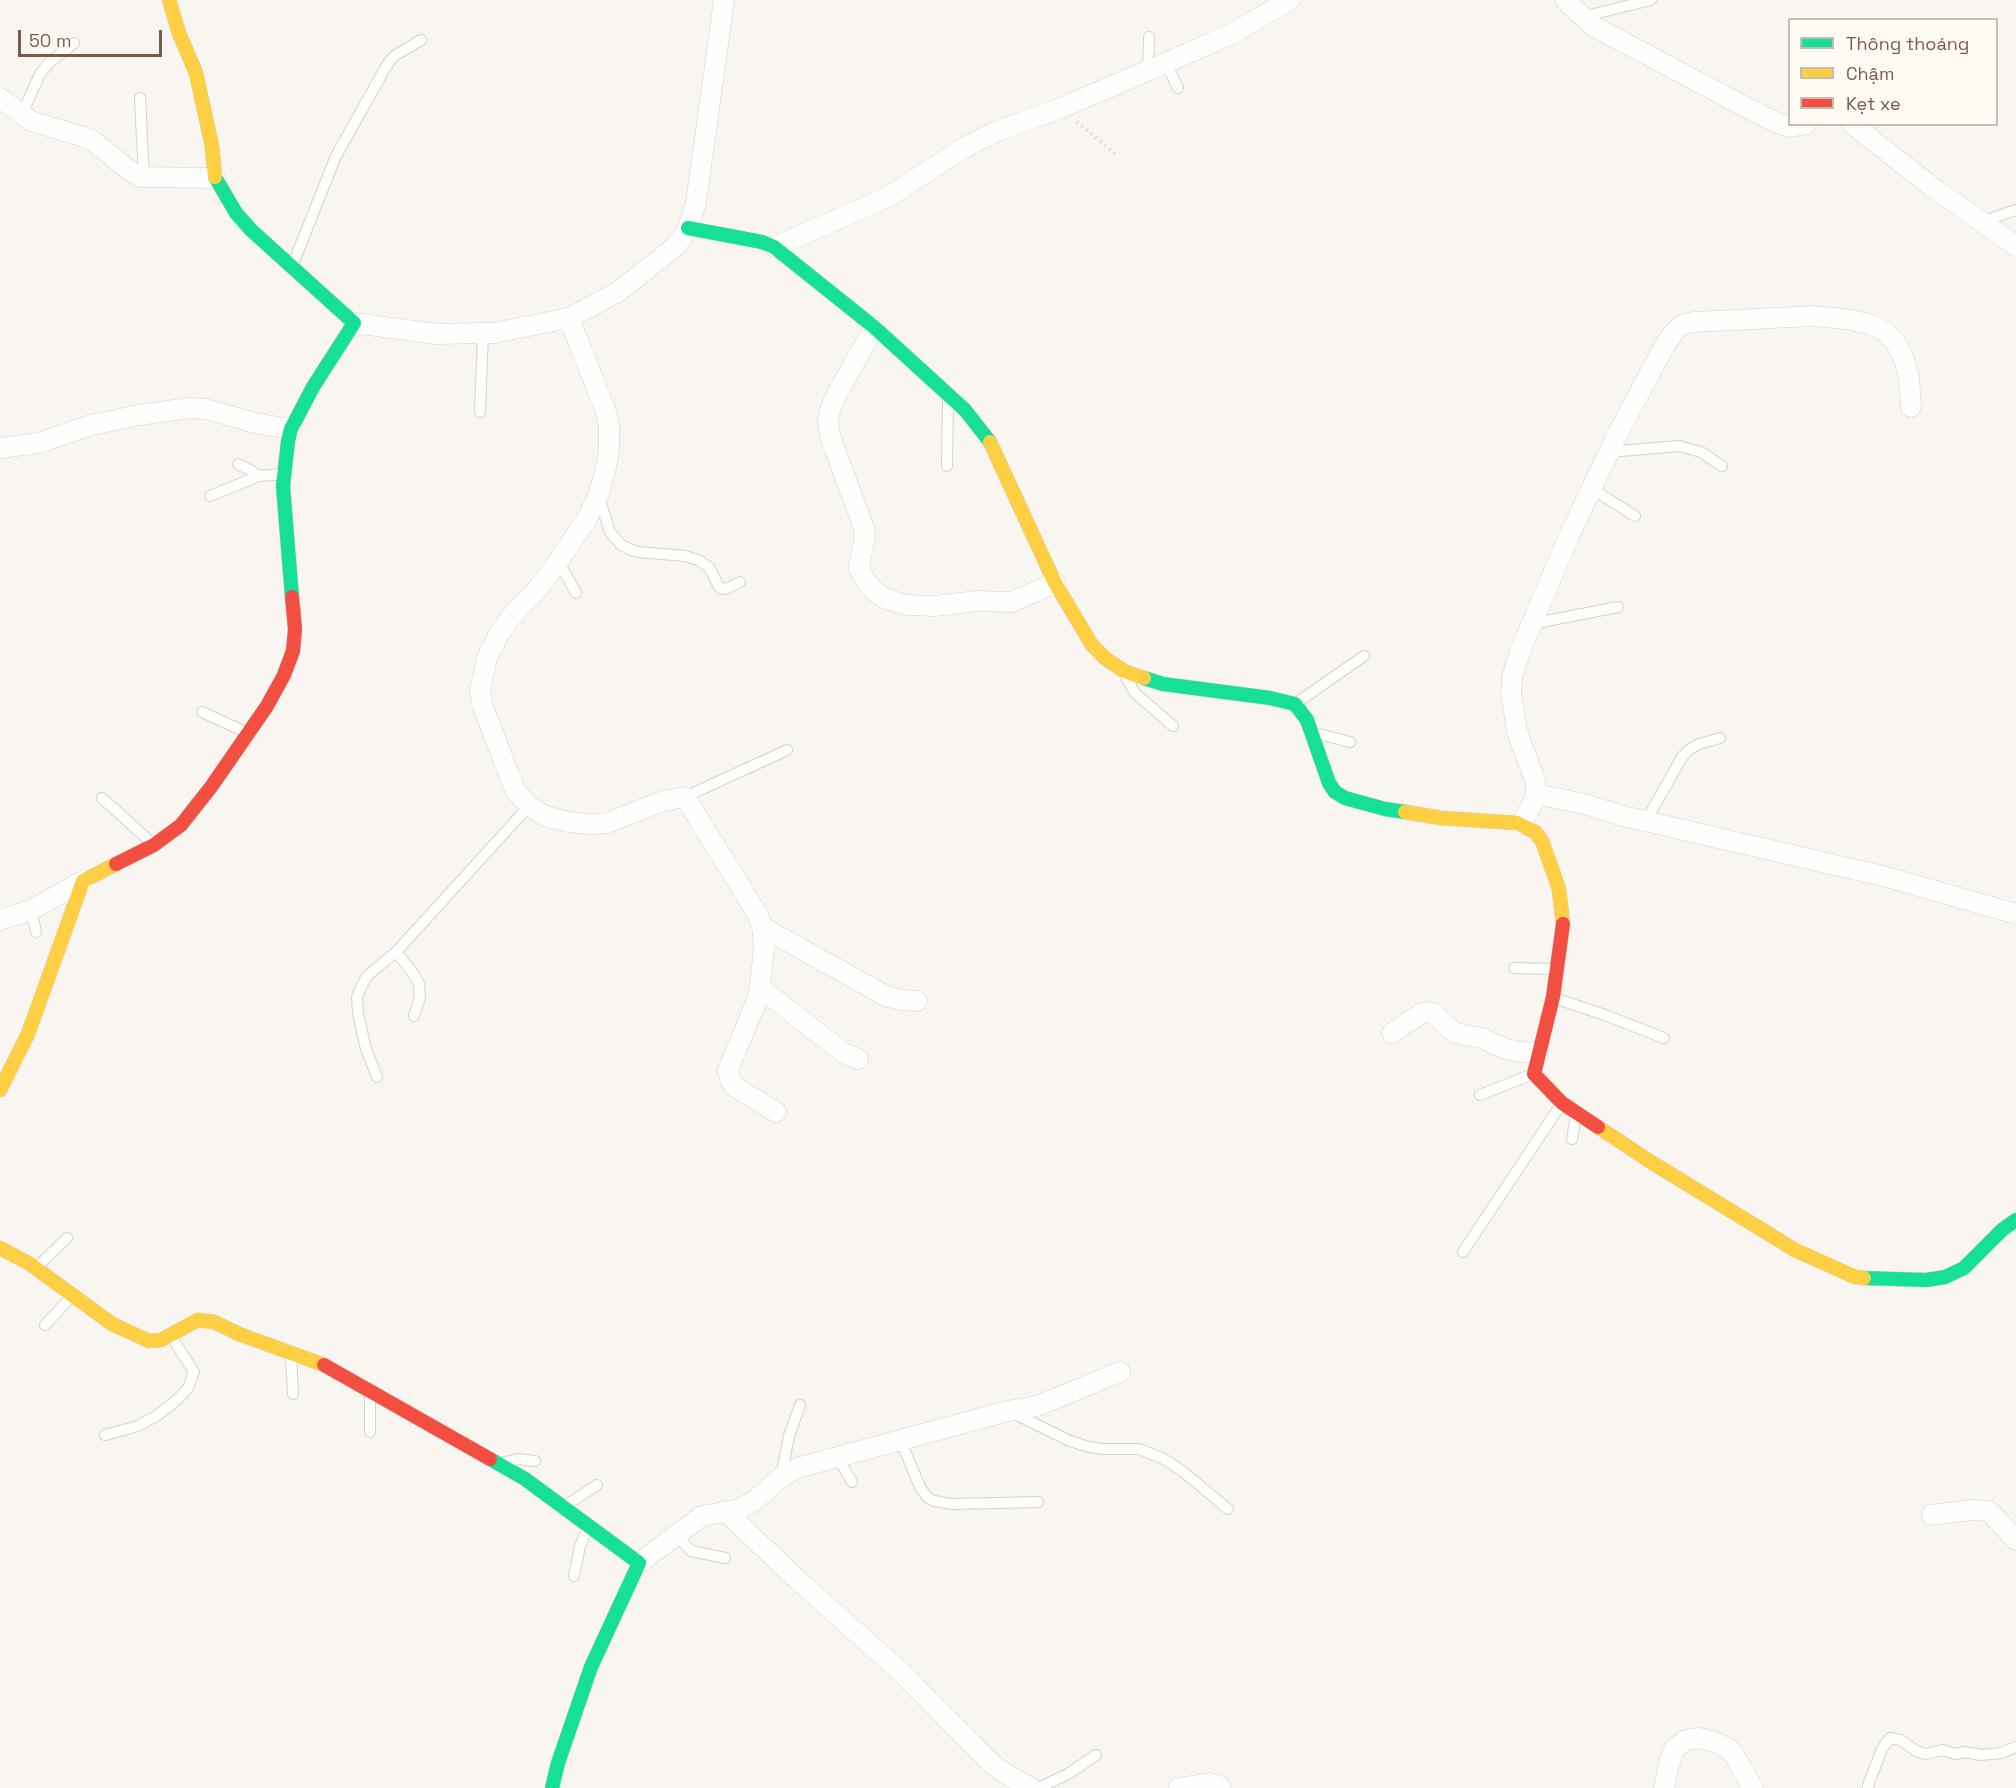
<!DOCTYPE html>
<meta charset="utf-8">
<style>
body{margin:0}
#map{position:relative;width:2016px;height:1788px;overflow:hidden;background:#f9f5f0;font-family:"Space Grotesk",sans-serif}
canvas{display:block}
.legend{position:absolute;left:1788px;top:18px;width:210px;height:108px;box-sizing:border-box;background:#fffaf3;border:2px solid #cabbb1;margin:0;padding:8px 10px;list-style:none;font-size:18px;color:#7a5c4d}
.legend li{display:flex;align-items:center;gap:12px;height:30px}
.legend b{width:30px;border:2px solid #cabbb1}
.scale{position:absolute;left:18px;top:30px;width:144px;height:27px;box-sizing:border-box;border:3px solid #7a5c4d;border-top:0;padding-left:8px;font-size:18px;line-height:21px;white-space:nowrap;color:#7a5c4d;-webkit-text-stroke:4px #fffaf3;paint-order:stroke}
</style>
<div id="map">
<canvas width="2016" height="1788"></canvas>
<ul class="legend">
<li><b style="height:8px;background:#16e098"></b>Thông thoáng</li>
<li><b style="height:8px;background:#ffcf43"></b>Chậm</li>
<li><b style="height:8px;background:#f24e42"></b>Kẹt xe</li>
</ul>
<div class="scale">50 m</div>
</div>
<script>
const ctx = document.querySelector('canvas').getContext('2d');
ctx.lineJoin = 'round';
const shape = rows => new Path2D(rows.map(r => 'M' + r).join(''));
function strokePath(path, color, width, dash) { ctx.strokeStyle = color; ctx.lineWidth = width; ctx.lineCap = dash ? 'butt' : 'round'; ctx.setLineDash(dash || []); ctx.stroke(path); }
const path = shape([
 [1077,122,1118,156]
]);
const lane = shape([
 [1582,17,1651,0],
 [1166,63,1178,88],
 [1148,70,1149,37],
 [140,98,144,177],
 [22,114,40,74,49,63,74,43],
 [1981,222,2016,210],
 [293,264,336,156,387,65,394,56,421,40],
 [480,412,483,333],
 [1609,452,1679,446,1701,452,1722,466],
 [238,464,250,470,259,476],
 [947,466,948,400],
 [1592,489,1635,516],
 [210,496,259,476,284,474],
 [599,497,610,532,620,544,631,550,639,552,685,556,698,560,709,567,719,587,722,589,728,588,740,582],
 [558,560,576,593],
 [1531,624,1618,607],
 [1126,677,1135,693,1173,726],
 [1295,704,1364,656],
 [202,712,248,733],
 [1315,733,1350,742],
 [685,797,787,750],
 [102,798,153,844],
 [1646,821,1682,757,1690,749,1699,744,1720,738],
 [31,910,36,932],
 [396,952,413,973,419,984,420,997,414,1016],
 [1514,968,1556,969],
 [1554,998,1605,1015,1664,1038],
 [377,1077,366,1049,358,1014,357,997,361,987,367,976,396,952,529,806],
 [1480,1095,1533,1074],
 [1572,1139,1576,1116],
 [1463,1252,1562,1103],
 [37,1267,67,1238],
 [45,1325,72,1296],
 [291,1356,293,1394],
 [1013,1413,1070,1441,1089,1447,1103,1449,1139,1449,1162,1458,1181,1470,1228,1509],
 [370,1432,370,1393],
 [105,1435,138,1426,158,1415,178,1399,188,1388,194,1372,171,1336],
 [900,1439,920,1487,927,1497,934,1501,952,1504,1038,1502],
 [837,1457,852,1482],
 [505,1462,518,1459,535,1461],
 [781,1477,789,1436,800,1405],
 [565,1506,597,1485],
 [676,1535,691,1551,725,1558],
 [574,1576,580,1546,588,1527],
 [1038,1788,1068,1774,1096,1755],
 [1867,1788,1882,1749,1890,1738,1901,1740,1916,1751,1925,1754,1943,1750,1955,1754,1965,1752,1981,1755,2001,1753,2016,1747]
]);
const street = shape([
 [1565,0,1593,26,1751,110,1780,124,1790,127,1806,124],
 [0,98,31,121,84,137,93,141,130,171,140,177,215,178],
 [1852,124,1932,187,2016,246],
 [774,247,888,197,965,147,995,132,1061,108,1166,63,1233,33,1290,0],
 [569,318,606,412,609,425,609,451,605,472,598,496,587,519,550,573,535,592,510,618,498,636,487,658,480,689,482,704,515,790,529,806,545,816,569,822,590,824,607,823,663,801,685,797,758,915,762,927,764,946,760,988,755,1005,728,1070,730,1079,735,1087,776,1112],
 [354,323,437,334,483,333,494,333,569,318,618,292,676,246,688,228,696,203,724,0],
 [874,327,834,400,830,410,828,421,830,436,864,528,865,537,859,567,864,578,873,590,886,599,907,605,935,606,977,601,1011,602,1055,583],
 [0,448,39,443,91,425,139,415,189,408,206,409,255,423,291,429],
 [1536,794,1585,804,1619,815,1887,877,2016,914],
 [1522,824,1534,800,1536,789,1535,780,1517,732,1511,693,1512,678,1519,654,1569,536,1618,433,1666,343,1676,330,1683,324,1694,322,1812,316,1846,319,1869,324,1885,331,1895,342,1903,356,1909,378,1911,407],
 [0,920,31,910,83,881],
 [762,927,886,996,902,1000,917,1001],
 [760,988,844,1053,858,1059],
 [1392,1033,1422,1013,1428,1012,1433,1013,1454,1032,1464,1035,1482,1038,1503,1048,1520,1052,1538,1053],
 [725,1511,800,1582,902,1673,991,1763,1006,1774,1031,1788],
 [1932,1515,1971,1510,1989,1511,2016,1540],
 [639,1563,702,1516,736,1510,753,1502,780,1478,797,1468,1008,1411,1037,1406,1120,1372],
 [1179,1788,1209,1783,1218,1785,1221,1788],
 [1664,1788,1669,1764,1674,1749,1686,1740,1699,1738,1715,1742,1731,1750,1753,1788]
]);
const fast = shape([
 [215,177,236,213,251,230,354,323,313,387,291,429,288,441,283,486,292,597],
 [688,228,762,242,774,247,874,327,965,410,990,442],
 [1144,678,1163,684,1270,698,1295,704,1307,720,1329,783,1335,792,1345,798,1385,809,1405,812],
 [1864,1278,1926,1280,1945,1277,1964,1268,2002,1230,2016,1220],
 [490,1459,525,1479,639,1563,591,1667,558,1763,552,1788]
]);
const slow = shape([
 [169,0,179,33,196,73,212,146,215,177],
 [990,442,1055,583,1092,645,1106,659,1124,671,1144,678],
 [1405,812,1441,818,1517,823,1535,832,1542,841,1559,889,1563,924],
 [0,1090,28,1034,83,881,116,864],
 [1598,1127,1651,1162,1795,1250,1855,1277,1864,1278],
 [0,1248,30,1264,112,1324,149,1341,161,1340,198,1320,214,1322,239,1334,324,1365]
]);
const jam = shape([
 [116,864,154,845,181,825,211,787,267,706,284,675,293,651,295,629,292,597],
 [1563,924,1553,997,1534,1074,1562,1103,1598,1127],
 [324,1365,490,1459]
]);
strokePath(lane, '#d7d1cb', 12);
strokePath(street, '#d7d1cb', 21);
strokePath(fast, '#d9d2cb', 15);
strokePath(slow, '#d9d2cb', 15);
strokePath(jam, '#d9d2cb', 15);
strokePath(path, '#dcd5d0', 4, [1.5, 4.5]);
strokePath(lane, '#fefefd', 10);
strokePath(street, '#fefefd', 20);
strokePath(fast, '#16e098', 14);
strokePath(slow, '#ffcf43', 14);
strokePath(jam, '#f24e42', 14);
</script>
